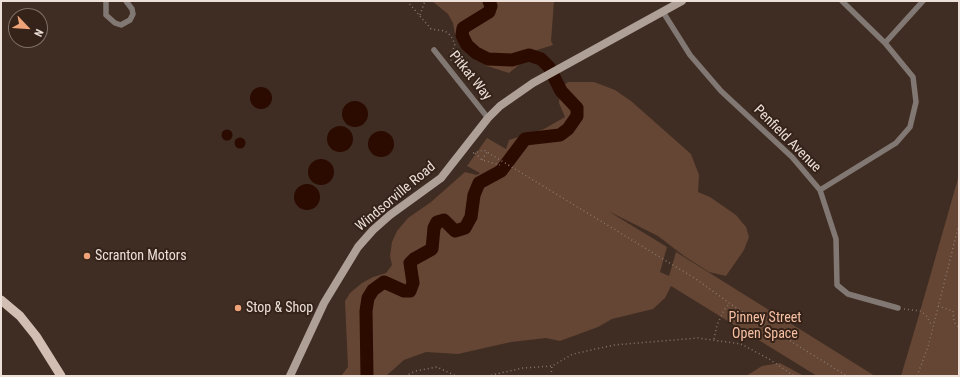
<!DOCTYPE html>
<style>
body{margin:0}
#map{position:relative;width:960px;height:377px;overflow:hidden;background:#3f2d23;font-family:"Roboto Condensed",sans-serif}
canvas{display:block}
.frame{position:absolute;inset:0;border:2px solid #ece0d9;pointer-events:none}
.north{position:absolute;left:8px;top:8px;width:40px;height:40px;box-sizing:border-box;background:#352319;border:1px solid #7e6f66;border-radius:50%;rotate:115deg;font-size:11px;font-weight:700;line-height:16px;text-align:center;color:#ece0d9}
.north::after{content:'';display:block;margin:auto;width:14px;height:18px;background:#efa378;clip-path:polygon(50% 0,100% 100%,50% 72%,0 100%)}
</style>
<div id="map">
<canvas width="960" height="377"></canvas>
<div class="frame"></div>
<div class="north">N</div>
</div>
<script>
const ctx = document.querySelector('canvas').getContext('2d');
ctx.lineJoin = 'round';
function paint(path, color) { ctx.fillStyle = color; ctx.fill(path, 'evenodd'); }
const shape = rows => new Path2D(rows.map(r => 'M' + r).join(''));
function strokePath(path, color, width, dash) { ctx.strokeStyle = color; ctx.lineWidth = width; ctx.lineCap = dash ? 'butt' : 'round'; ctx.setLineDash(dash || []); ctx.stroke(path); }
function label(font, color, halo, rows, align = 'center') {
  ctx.font = font + ' "Roboto Condensed",sans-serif'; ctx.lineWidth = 4; ctx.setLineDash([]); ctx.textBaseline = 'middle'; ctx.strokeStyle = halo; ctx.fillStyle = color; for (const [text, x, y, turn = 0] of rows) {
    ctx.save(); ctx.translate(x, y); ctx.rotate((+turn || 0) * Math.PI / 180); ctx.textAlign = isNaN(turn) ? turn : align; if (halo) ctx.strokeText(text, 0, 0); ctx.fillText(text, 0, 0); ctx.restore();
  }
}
const green = shape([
 [432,1,554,1,551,41,553,45,537,50,509,73,487,66,474,59,455,34,453,23,448,14],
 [568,82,594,82,615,90,631,101,691,154,699,175,698,192,710,197,736,215,746,227,749,237,744,250,726,276,709,272,684,256,658,236,608,211,667,247,660,272,669,276,676,252,875,376,817,376,671,286,665,298,653,309,612,319,598,327,560,341,546,338,511,342,458,354,426,352,404,360,386,376,341,376,348,367,345,301,350,293,362,283,373,277,386,273,392,265,390,256,392,242,397,231,408,218,431,202,465,172,477,175,480,173,467,166,487,138,506,149,509,140,544,129,565,117,559,103,560,89],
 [959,175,959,376,901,376,917,322],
 [780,363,804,376,746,376,762,366]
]);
const water = shape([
 '250 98a11 11 0 1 1 22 0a11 11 0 1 1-22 0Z',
 '342 114a13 13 0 1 1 26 0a13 13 0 1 1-26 0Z',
 '327 139a13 13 0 1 1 26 0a13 13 0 1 1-26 0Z',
 '221.5 135a5.5 5.5 0 1 1 11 0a5.5 5.5 0 1 1-11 0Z',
 '368 144a13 13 0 1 1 26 0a13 13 0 1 1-26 0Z',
 '234.5 143a5.5 5.5 0 1 1 11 0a5.5 5.5 0 1 1-11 0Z',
 '308 172a13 13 0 1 1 26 0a13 13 0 1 1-26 0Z',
 '294 197a13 13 0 1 1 26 0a13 13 0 1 1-26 0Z'
]);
const river = shape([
 [367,376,366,311,368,298,373,290,384,282,404,291,410,291,413,283,410,263,414,259,432,249,434,228,437,222,444,220,455,231,465,228,471,217,474,195,479,183,501,171,525,139,560,135,568,129,577,116,577,108,561,91,549,67,541,59,529,55,512,60,488,59,476,53,467,45,462,35,463,28,489,12,491,6,489,1]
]);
const path = shape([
 [407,1,431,29,445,31,451,36,455,44,451,56,451,61],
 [420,15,425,1],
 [455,65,463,66,464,75,467,81],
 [473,153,484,150,487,152,696,279,732,305,847,376],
 [475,153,482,160,500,165],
 [482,160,487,152],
 [938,306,953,311,954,322,959,328],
 [904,309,920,311,926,315,932,326],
 [714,339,717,325,724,310,730,303],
 [405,376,416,371,437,367,456,376],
 [487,376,523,368,552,366],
 [551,376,552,366,573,354,614,345,698,338,741,344,769,359,794,376],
 [917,376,928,347,959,224]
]);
const minor = shape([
 [106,1,106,15,115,23,121,25,130,20,133,14,132,9,126,1],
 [663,12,690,55,721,91,792,157,820,190,836,239,837,285,848,294,898,308],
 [885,43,923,1],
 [434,50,488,118],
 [820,190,896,143,910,127,916,102,913,77,885,43,842,1]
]);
const secondary = shape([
 [290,376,324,303,358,247,373,230,390,215,441,178,488,118,500,106,533,83,682,1]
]);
const primary = shape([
 [1,300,20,316,36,336,61,376]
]);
const markers = [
 [87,256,4,"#efa378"],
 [238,308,4,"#efa378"]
];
const streetNames = [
 ["Pitkat Way",470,76,51],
 ["Penfield Avenue",787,139,45],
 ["Windsorville Road",396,197,-40]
];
const poiNames = [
 ["Scranton Motors",95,256],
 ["Stop & Shop",246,308]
];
const parkNames = [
 ["Pinney Street",765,318],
 ["Open Space",765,334]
];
paint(green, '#654533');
paint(water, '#2b0a00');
strokePath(river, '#2b0a00', 13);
strokePath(path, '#86766d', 1.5, [1, 3]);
strokePath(minor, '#827873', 5.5);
strokePath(secondary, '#afa097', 8);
strokePath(primary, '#d2beb3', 9);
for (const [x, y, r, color] of markers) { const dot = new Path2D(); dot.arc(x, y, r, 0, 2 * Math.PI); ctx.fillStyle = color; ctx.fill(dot); strokePath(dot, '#352319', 1.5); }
label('14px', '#ece0d9', '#352319', streetNames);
label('14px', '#ece0d9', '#352319', poiNames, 'left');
label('14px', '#f7c0a3', '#352319', parkNames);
</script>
